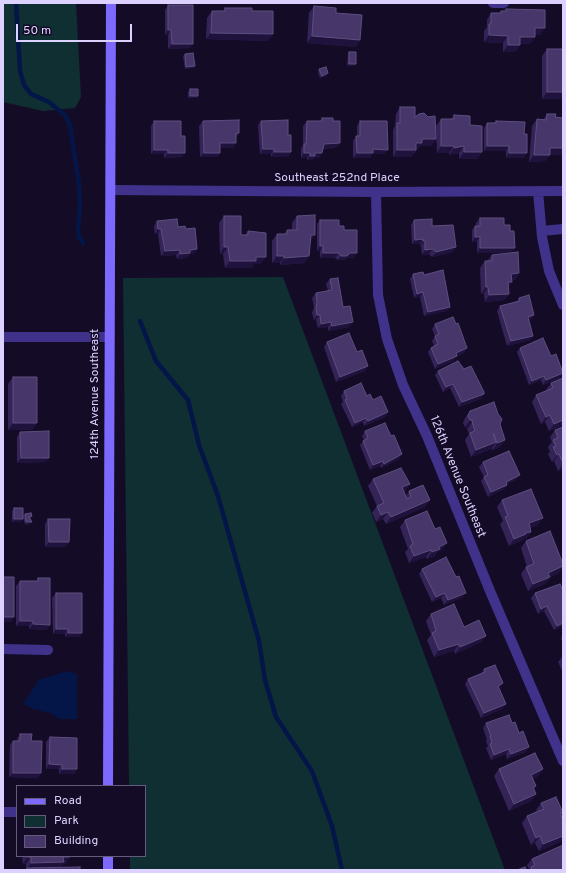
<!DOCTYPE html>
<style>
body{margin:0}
#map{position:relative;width:566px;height:873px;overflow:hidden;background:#140c27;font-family:Overpass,sans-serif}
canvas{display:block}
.frame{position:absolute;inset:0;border:4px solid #ddd2ff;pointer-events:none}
.legend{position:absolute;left:16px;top:785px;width:130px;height:72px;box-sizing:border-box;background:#140c27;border:1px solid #645b7d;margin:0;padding:5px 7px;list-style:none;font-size:12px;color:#ddd2ff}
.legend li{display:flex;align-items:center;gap:8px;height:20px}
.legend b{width:20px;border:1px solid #645b7d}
.scale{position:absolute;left:16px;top:24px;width:116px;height:18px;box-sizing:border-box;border:2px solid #ddd2ff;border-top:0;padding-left:5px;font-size:12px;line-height:14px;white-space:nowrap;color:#ddd2ff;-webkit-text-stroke:3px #140c27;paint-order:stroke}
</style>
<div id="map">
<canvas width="566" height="873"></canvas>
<div class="frame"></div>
<ul class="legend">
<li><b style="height:5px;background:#7e69ff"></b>Road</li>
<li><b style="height:11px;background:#0f2f32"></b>Park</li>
<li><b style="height:11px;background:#463669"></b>Building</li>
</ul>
<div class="scale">50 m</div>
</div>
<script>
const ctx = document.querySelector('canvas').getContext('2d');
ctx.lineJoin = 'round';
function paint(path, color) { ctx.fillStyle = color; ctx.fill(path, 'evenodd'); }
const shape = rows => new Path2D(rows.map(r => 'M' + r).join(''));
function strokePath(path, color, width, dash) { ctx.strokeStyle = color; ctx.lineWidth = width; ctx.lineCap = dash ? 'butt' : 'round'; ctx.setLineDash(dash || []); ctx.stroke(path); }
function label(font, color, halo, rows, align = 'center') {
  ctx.font = font + ' Overpass,sans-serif'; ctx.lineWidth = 3; ctx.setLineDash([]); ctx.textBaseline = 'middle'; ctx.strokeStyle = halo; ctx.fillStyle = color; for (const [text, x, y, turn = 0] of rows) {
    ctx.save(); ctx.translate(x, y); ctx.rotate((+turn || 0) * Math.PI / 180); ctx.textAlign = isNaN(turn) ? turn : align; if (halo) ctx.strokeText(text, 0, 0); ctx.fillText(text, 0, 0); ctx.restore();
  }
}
const green = shape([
 [3,3,76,3,81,97,75,108,43,111,3,102],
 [283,277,505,870,130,870,130,856,145,856,145,786,129,786,123,278]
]);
const water = shape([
 [67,671,77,674,77,719,59,719,51,713,33,709,23,704,39,680]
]);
const stream = shape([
 [16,3,20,71,24,85,31,94,49,102,65,115,70,125,79,185,80,207,78,228,79,237,83,243],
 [140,321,156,361,188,400,199,445,218,496,259,641,265,680,276,717,312,771,332,826,342,870]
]);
const street = shape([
 [493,3,504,3],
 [111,190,376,192,563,191],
 [538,191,542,237,549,271,563,305],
 [376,192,378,295,387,339,403,385,427,436,490,591,563,761],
 [542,231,563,229],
 [3,337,109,337],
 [3,649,48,650],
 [3,812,17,812]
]);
const secondary = shape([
 [108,786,111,3],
 [108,856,108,870]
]);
const wall = shape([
 [168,5,190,48,168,49,168,35,165,35,165,10],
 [314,6,336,13,360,40,356,47,307,43,309,13],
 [225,8,252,11,273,34,268,41,206,39,207,18,212,11,223,11],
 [506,9,540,35,535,35,535,37,530,44,520,44,520,45,515,52,503,52,503,43,484,42,484,31,487,27,487,20,491,13,499,13,501,11,505,11],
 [547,49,563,99,542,99,542,56],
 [349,52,354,66,347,66,348,54],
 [185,54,195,66,193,68,185,69,183,56],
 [319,69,328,73,326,76,320,78,318,72],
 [190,89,198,96,196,98,188,98,188,92],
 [400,107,415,117,436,139,431,146,420,146,411,157,393,157,393,130,395,126,396,114],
 [547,114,555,117,563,118,563,155,550,155,545,161,529,162,532,126,537,119,543,120],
 [454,115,470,125,482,152,477,159,459,159,459,153,449,155,449,153,437,153,436,126,441,119,451,119],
 [322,118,333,121,340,143,337,147,323,149,319,158,314,158,312,160,307,160,307,158,301,158,301,149,303,145,303,126,307,121,320,121],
 [154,121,182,157,164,158,164,154,151,154,151,126],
 [203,121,239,133,236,137,236,143,233,148,220,148,220,153,217,157,200,157,199,126],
 [261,121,288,135,291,152,288,157,271,157,271,154,260,154,258,125],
 [360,121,384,154,372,154,370,158,353,158,353,141,356,136,357,136,357,126],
 [496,121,524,134,524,158,506,158,506,151,484,151,484,128,487,123,494,123],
 [224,216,241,235,245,235,248,231,261,264,254,264,252,268,225,268,223,254,220,254,219,223],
 [297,216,310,242,305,263,280,265,280,263,272,263,272,241,277,234,284,234,287,230,292,230,292,223],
 [480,218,504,225,510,231,511,252,477,253,477,241,472,242,472,230,475,226,476,226,476,223],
 [320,220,339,226,344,230,354,258,347,258,344,260,338,260,335,258,320,258,320,251,317,251,317,224],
 [414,220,432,226,456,247,452,252,432,257,429,254,422,255,421,246,420,246,420,244,412,244,411,225],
 [157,221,186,229,194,254,190,254,187,258,177,259,176,255,161,256,158,234,155,234,154,226],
 [492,255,519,273,515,280,512,280,508,288,509,294,504,300,485,302,484,294,481,294,480,268,485,261,487,261],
 [413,274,424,275,450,307,446,311,424,316,420,297,414,298,410,279],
 [330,279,343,307,349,327,328,331,328,327,318,328,316,320,314,320,312,313,314,307,312,298,316,293,328,291,326,284],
 [519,298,531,320,529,320,530,340,507,346,497,311,500,306,517,301],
 [435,324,456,324,464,353,457,356,453,361,435,369,428,352,431,348,434,346,432,341,435,336,432,329],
 [327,342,357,352,368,366,365,371,336,382,324,347],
 [520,348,560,378,543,385,541,380,529,385,517,352],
 [464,369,484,394,480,399,459,407,450,388,443,392,435,375,438,371],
 [13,377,37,423,32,430,8,430,8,384],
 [563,378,563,425,549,431,545,422,541,424,532,402,536,395,546,391,546,390,551,383],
 [344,391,367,396,373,400,385,417,364,426,363,422,352,427,341,404,343,402,341,396],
 [470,411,500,424,505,440,500,447,493,450,492,448,491,449,471,457,465,440,469,434,467,429,468,428,465,427,463,423,465,418],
 [563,427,563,469,558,471,554,461,552,462,548,454,550,452,548,447,552,442,550,437,555,430],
 [365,431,399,459,381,468,380,466,370,470,360,445,364,440,362,436],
 [20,432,46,462,17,463,17,437],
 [483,462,516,480,507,484,504,489,488,497,481,481,484,477,479,467],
 [373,479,410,484,405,491,404,491,406,496,409,491,425,507,386,524,383,519,376,522,372,513,377,506,368,486],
 [502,500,538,525,530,528,531,532,526,539,523,539,521,541,509,546,500,524,503,521,497,507],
 [14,508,21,522,12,522,12,511],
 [25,514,32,516,30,519,30,524,25,525,23,516],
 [48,519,69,542,65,547,45,547,45,524],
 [405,520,442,550,437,552,435,556,427,559,426,557,409,563,405,552,408,549,400,527],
 [526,541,559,573,550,577,545,584,528,591,521,574,526,567,527,567,521,548],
 [422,569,463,597,444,605,441,598,432,602,419,574],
 [38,578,47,630,29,629,29,626,16,626,16,586,20,581,36,581],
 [560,584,563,626,554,630,544,611,538,614,531,598,535,593],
 [56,593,82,633,79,637,65,637,65,634,53,634,52,598],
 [431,614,464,627,486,636,481,642,455,654,454,651,434,657,427,640,431,635,426,621],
 [563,634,563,646,561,638],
 [563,656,563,673,558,662],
 [484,669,503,683,499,688,506,704,502,709,481,718,465,684,468,679,481,674],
 [486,723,512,723,526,752,507,759,506,754,491,760,486,748,488,746,486,741,487,740,483,728],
 [20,734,31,741,41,773,38,778,9,777,10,745,13,741,17,741,17,739],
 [50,737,77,769,74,774,59,774,59,769,46,769,46,742],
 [499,769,543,769,538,776,533,779,536,786,534,789,536,794,531,801,509,811,494,776],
 [541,803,563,813,561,815,563,831,563,838,560,842,539,851,535,843,531,845,522,823,527,816,537,811,536,810],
 [22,856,70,856,65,864,63,864,60,868,80,870,26,870,26,864,23,864],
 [532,859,563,870,528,870,529,869,527,865]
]);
const shadedWall = shape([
 [535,28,545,28,540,35,530,35],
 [168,30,171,30,168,35,165,35],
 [211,33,273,34,268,41,206,39],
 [489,35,508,36,503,43,484,42],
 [312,36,360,40,356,47,307,43],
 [520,37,535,37,530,44,515,44],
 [172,44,193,44,190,48,168,49],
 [508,45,520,45,515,52,503,52],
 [349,64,356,64,354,66,347,66],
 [195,66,193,68,185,69,186,67],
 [328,73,326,76,320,78,322,76],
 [547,92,563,92,563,99,542,99],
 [190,96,198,96,196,98,188,98],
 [422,139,436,139,431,146,420,146,417,150,411,150,416,143],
 [220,143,236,143,233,148,217,148],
 [340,143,337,147,320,149,324,144],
 [441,146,454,146,449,153,437,153],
 [464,146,459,153,449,155,454,148],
 [487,146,509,146,506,151,484,151],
 [550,148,563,148,563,155,550,155,545,161,529,162,534,155],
 [263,149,274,149,271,154,260,154],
 [373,149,388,150,384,154,372,154,370,158,353,158,357,153],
 [154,150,168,150,164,154,151,154],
 [397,150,416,150,411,157,393,157],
 [274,152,291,152,288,157,271,157],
 [464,152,482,152,477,159,459,159],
 [168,153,185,153,182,157,164,158],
 [204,153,220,153,217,157,200,157],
 [304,153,310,153,307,158,301,158],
 [315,153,322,153,319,158,314,158,312,160,307,160,310,156],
 [509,153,527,153,524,158,506,158],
 [158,229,161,229,158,234,155,234],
 [311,235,315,235,310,242],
 [475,237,480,237,477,241,472,242],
 [423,239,420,244,412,244,415,240],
 [423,241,425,241,421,246,420,246],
 [320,246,323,246,320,251,317,251],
 [224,247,228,247,223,254,220,254],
 [456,247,452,252,432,257,436,252],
 [480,248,515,248,511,252,477,253],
 [197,249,194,254,190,254,187,258,177,259,180,254,190,250],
 [433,249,429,254,422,255,425,250],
 [180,250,176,255,161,256,165,251],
 [323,253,339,253,335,258,320,258],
 [350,253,357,253,354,258,347,258,344,260,338,260,341,256],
 [277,256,284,256,280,263,272,263],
 [309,256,305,263,280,265,284,258],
 [256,257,266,257,261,264,254,264,252,268,225,268,230,261],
 [519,273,515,280,507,281,511,274],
 [508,282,512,282,507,289],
 [486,287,488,287,484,294,481,294],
 [423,292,420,297,414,298,417,294],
 [509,294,504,300,485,302,489,295],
 [450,307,446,311,424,316,428,312],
 [317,315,320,315,316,320,314,320],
 [534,315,531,320,525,321,528,317],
 [331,322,328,327,318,328,321,324],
 [353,322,349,327,328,331,332,326],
 [533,336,530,340,507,346,511,341],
 [467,348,464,353,452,357,456,353],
 [457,356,453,361,435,369,438,364],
 [368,366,365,371,336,382,340,377],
 [563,373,560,378,543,385,546,380],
 [544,376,541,380,529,385,532,381],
 [453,384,450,388,443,392,446,387],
 [484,394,480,399,459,407,462,402],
 [388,412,385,417,364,426,368,421],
 [550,415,545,422,541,424,546,417],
 [366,418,363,422,352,427,355,423],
 [470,420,473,421,468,428,465,427],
 [563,420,563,425,549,431,554,424],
 [13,423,37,423,32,430,8,430],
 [505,440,500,447,493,450,497,443],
 [496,442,491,449,471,457,476,450],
 [402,454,399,459,381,468,384,464],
 [559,454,554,461,552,462,557,455],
 [21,458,49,458,46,462,17,463],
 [383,461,380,466,370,470,373,465],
 [563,464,563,469,558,471],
 [520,475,516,480,503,486,506,482],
 [410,484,405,491,397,494,402,487],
 [507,485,504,489,488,497,491,492],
 [430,500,425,507,386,524,391,517],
 [388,512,383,519,376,522,381,515],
 [543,518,538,525,524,530,529,523],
 [14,519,23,519,21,522,12,522],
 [26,522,32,522,30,524,25,525],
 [531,532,526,539,523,539,521,541,509,546,514,539,525,533],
 [49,542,69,542,65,547,45,547],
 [447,543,442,550,437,552,435,556,427,559,432,552,439,547],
 [431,550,426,557,409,563,414,556],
 [563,566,559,573,543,580,548,573],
 [550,577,545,584,528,591,533,584],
 [445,593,441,598,432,602,436,597],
 [466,593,463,597,444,605,448,600],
 [547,606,544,611,538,614,541,609],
 [3,617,14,617,11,622,3,622],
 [20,621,33,621,29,626,16,626],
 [563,623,563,626,554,630,557,626],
 [33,624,50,625,47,630,29,629],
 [56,629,68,629,65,634,53,634],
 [68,633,82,633,79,637,65,637],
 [486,636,481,642,455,654,460,647],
 [459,644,454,651,434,657,439,650],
 [503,683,500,688,494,690,498,686],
 [506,704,502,709,481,718,484,713],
 [529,747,526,752,507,759,511,754],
 [509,749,506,754,491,760,494,755],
 [49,764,62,765,59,769,46,769],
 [62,769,77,769,74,774,59,774],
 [543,769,538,776,526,782,531,775],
 [13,773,41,773,38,778,9,777],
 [536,794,531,801,509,811,514,804],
 [540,836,535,843,531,845,536,838],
 [563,836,563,838,560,842,539,851,543,844],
 [27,857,31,857,26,864,23,864],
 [63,857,70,857,65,864,63,864,59,869,27,868,26,870,31,863]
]);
const building = shape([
 [168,5,193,5,193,44,172,44,171,30,168,30,168,5],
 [314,6,336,8,336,13,362,15,360,40,312,36,314,6],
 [225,8,252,8,252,11,273,11,273,34,211,33,212,11,225,11,225,8],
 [506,9,545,10,545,28,535,28,535,37,520,37,520,45,508,45,508,36,489,35,489,24,491,24,491,13,501,13,501,11,506,11,506,9],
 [547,49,563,49,563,92,547,92,547,49],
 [349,52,356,52,356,64,349,64,349,52],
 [193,53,195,66,186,67,185,54,193,53],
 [326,67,328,73,322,76,319,69,326,67],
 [190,89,198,89,198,96,190,96,190,89],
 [400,107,415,107,415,117,419,114,424,113,428,117,435,116,436,139,422,139,422,143,416,143,416,150,397,150,397,123,400,123,400,107],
 [547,114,556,114,555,117,563,118,563,148,550,148,550,155,534,155,537,119,546,120,547,114],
 [454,115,470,116,470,125,482,126,482,152,464,152,464,146,454,148,454,146,441,146,441,119,454,119,454,115],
 [322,118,333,118,333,121,340,121,340,143,324,144,322,153,315,153,315,156,310,156,310,153,304,153,304,144,306,144,307,121,322,121,322,118],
 [239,120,239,133,236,133,236,143,220,143,220,153,204,153,203,121,239,120],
 [288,120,288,135,291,135,291,152,274,152,274,149,263,149,261,121,288,120],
 [154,121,181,121,181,136,185,136,185,153,168,153,168,150,154,150,154,121],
 [360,121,387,121,388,150,373,149,373,153,357,153,356,136,360,136,360,121],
 [496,121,525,122,524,134,527,134,527,153,509,153,509,146,487,146,487,123,496,123,496,121],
 [315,215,315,235,311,235,309,256,284,258,284,256,277,256,277,234,287,234,287,230,297,230,297,216,315,215],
 [224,216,241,216,241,235,248,235,248,231,266,233,266,257,256,257,256,261,230,261,228,247,224,247,224,216],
 [480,218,504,218,504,225,510,225,510,231,514,231,515,248,480,248,480,237,475,237,475,226,480,226,480,218],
 [177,219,178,227,185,226,186,229,195,228,197,249,190,250,190,253,180,254,180,250,165,251,161,229,158,229,157,221,177,219],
 [432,219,432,226,453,225,456,247,436,252,433,249,425,250,425,241,423,241,423,239,415,240,414,220,432,219],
 [320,220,339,220,339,226,344,226,344,230,357,230,357,253,350,253,347,256,341,256,339,253,323,253,323,246,320,246,320,220],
 [518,252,519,273,511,274,512,282,508,282,509,294,489,295,488,287,486,287,485,261,492,261,492,255,518,252],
 [443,270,450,307,428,312,423,292,417,294,413,274,423,272,424,275,443,270],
 [338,278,343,307,350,306,353,322,332,326,331,322,321,324,320,315,317,315,316,308,317,302,316,293,332,290,330,279,338,278],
 [529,295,534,315,528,317,533,336,511,341,500,306,520,301,519,298,529,295],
 [453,317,456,324,458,323,467,348,456,353,457,356,438,364,431,348,438,344,435,336,439,334,435,324,453,317],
 [349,333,357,352,362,350,368,366,340,377,327,342,349,333],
 [543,338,551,356,556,354,563,373,546,380,544,376,532,381,520,348,543,338],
 [458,361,464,369,471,366,484,392,484,394,462,402,453,384,446,387,438,371,458,361],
 [13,377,37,377,37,423,13,423,13,377],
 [563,378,563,420,554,424,550,415,546,417,536,395,553,388,551,383,563,378],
 [361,383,367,396,370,394,373,400,381,396,388,412,368,421,366,418,355,423,345,400,347,399,344,391,361,383],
 [494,402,498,414,502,419,500,424,505,440,497,443,494,434,493,434,496,442,476,450,470,433,475,431,472,422,473,421,470,420,468,416,470,411,494,402],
 [385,423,391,436,394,435,402,454,384,464,383,461,373,465,363,441,368,438,365,431,385,423],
 [563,427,563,463,559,454,557,455,553,447,556,446,553,440,558,438,555,430,563,427],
 [49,431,49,458,21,458,20,432,49,431],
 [509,451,520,475,506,482,507,485,491,492,484,477,488,475,483,462,509,451],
 [401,468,410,484,402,487,407,499,411,497,409,491,423,485,430,500,391,517,388,512,381,515,377,506,384,503,373,479,401,468],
 [531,489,543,518,529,523,531,532,525,533,526,534,514,539,505,517,508,516,502,500,531,489],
 [14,508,23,508,23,519,14,519,14,508],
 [427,511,435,529,440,527,447,543,439,547,440,549,432,552,431,550,414,556,410,546,413,544,405,520,427,511],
 [31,513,32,516,29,517,32,522,26,522,25,514,31,513],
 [48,519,70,519,69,542,49,542,48,519],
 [550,531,563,564,563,566,548,573,550,577,533,584,526,567,534,564,526,541,550,531],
 [446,557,456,577,459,576,466,593,448,600,445,593,436,597,422,569,446,557],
 [3,577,14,577,14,617,3,617,3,577],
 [38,578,50,578,50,625,33,624,33,621,20,621,20,581,38,581,38,578],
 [560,584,563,590,563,623,557,626,547,606,541,609,535,593,560,584],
 [56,593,82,593,82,633,68,633,68,629,56,629,56,593],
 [454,604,464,627,479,620,486,636,460,647,459,644,439,650,432,633,436,631,431,614,454,604],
 [495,665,503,683,498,686,506,704,484,713,468,679,485,672,484,669,495,665],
 [509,715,512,723,515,722,519,733,523,731,529,747,511,754,509,749,494,755,490,744,492,743,490,736,491,736,486,723,509,715],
 [20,734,32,734,31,741,42,741,41,773,13,773,13,741,20,741,20,734],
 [50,737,77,738,77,769,62,769,62,765,49,764,50,737],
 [535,753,543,769,531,775,536,786,533,787,536,794,514,804,499,769,535,753],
 [556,797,563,813,560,813,563,820,563,827,562,827,563,831,563,836,543,844,540,836,536,838,527,816,544,809,541,803,556,797],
 [563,845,563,870,532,870,531,867,535,865,532,859,563,845],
 [27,856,70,856,70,857,63,857,64,862,31,863,31,857,27,857,27,856],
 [80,867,80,870,27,870,27,868,80,867],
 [525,867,527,870,517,870,525,867]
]);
const streetNames = [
 ["Southeast 252nd Place",337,179],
 ["124th Avenue Southeast",96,394,-90],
 ["126th Avenue Southeast",457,477,68]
];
paint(green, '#0f2f32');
paint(water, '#041548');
strokePath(stream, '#041548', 4.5);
strokePath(street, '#40328b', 10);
strokePath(secondary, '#7e69ff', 10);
paint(wall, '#342357');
paint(shadedWall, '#1f123c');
paint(building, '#463669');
strokePath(building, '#5e4e80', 1);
label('12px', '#ddd2ff', '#140c27', streetNames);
</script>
